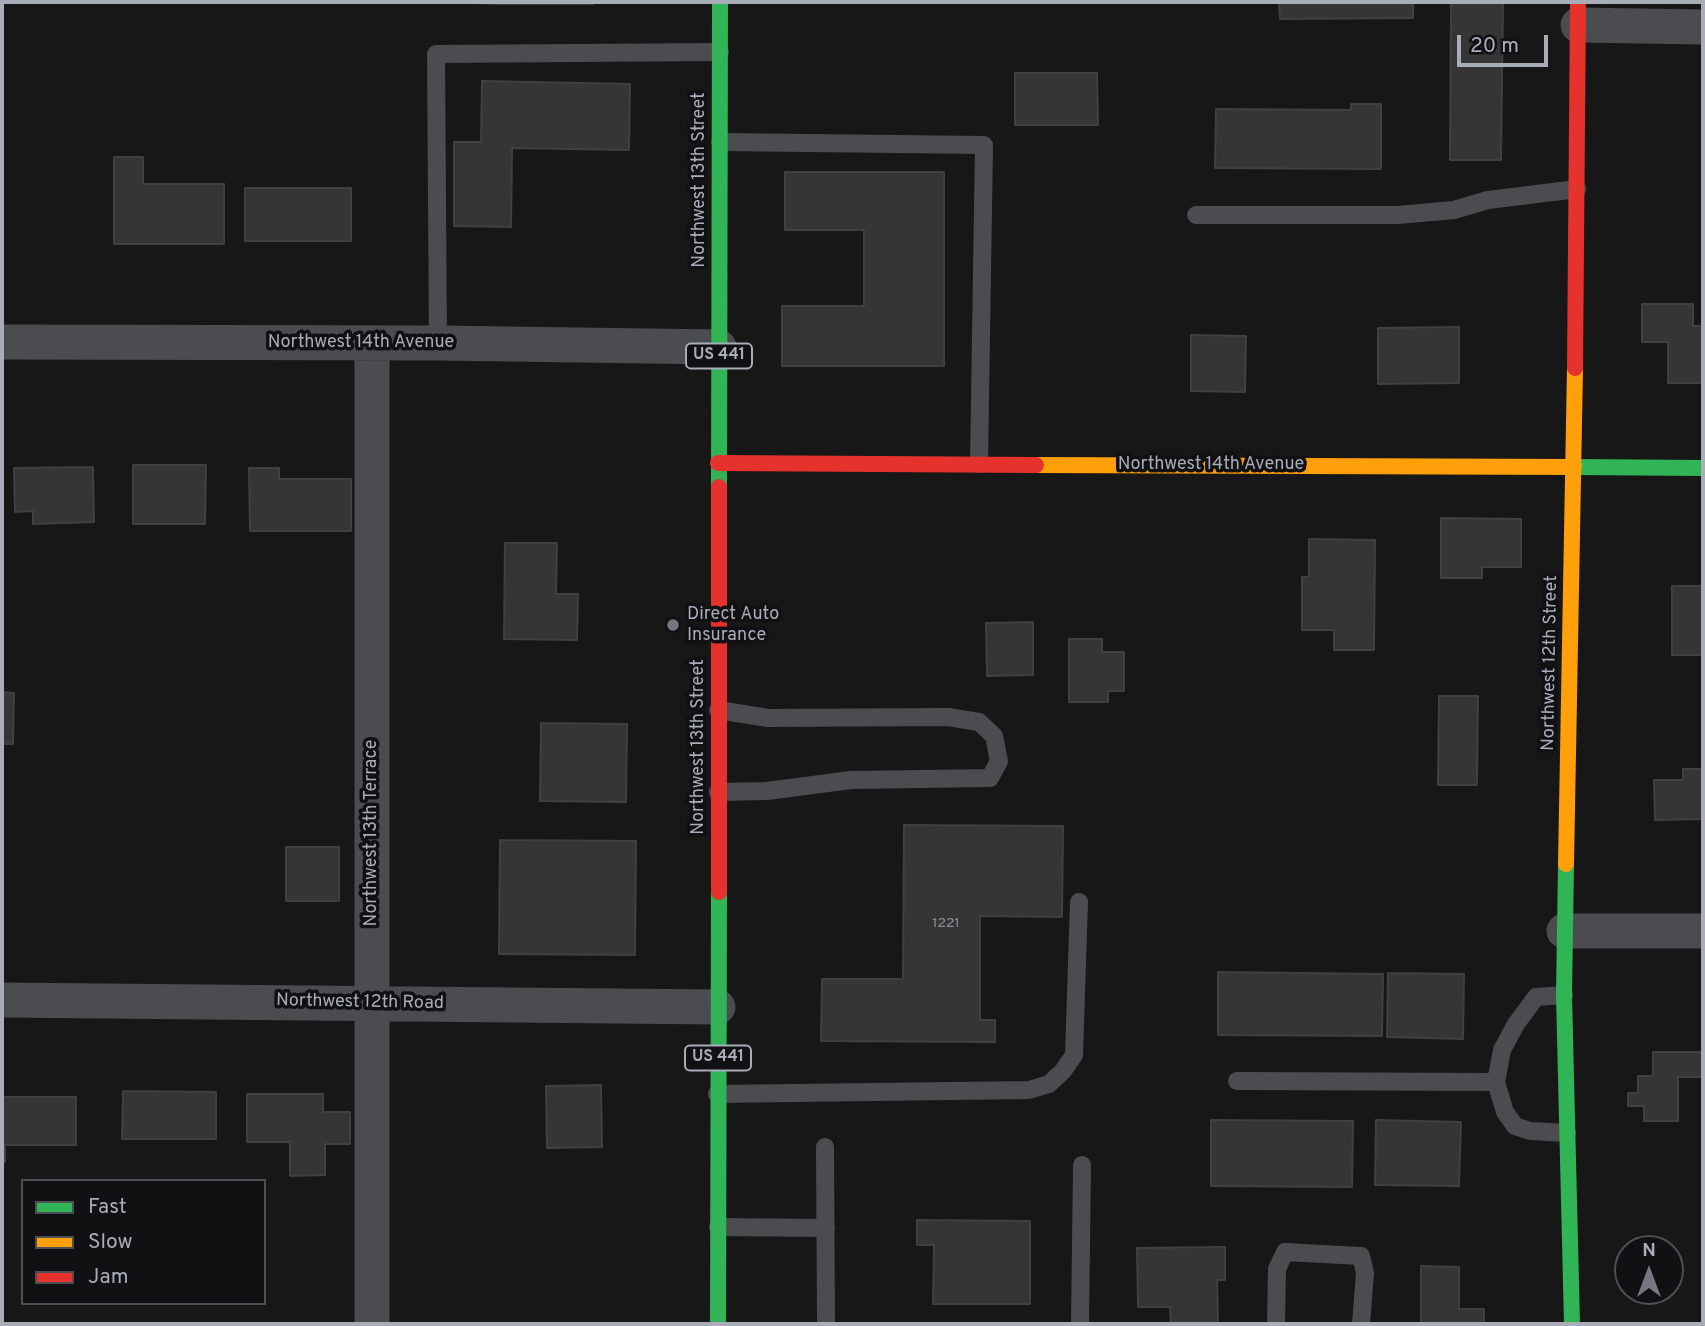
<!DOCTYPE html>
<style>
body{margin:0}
#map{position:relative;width:1705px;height:1326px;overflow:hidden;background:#171717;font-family:Overpass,sans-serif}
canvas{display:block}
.frame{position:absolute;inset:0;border:4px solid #a8adb8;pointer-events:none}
.legend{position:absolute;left:21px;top:1179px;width:245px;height:126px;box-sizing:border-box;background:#111113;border:2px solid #4d4f55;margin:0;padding:9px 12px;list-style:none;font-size:21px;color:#a8adb8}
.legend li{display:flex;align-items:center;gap:14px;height:35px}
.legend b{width:35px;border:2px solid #4d4f55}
.north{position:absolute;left:1614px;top:1235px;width:70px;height:70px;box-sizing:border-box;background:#111113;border:2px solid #4d4f55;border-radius:50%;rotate:0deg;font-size:19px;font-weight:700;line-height:28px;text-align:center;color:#a8adb8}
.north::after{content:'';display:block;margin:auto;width:24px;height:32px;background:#757880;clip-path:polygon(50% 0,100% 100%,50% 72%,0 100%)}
.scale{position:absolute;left:1457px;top:35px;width:91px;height:32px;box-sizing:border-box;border:4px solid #a8adb8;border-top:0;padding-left:9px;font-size:21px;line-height:24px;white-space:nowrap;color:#a8adb8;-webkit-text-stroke:5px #111113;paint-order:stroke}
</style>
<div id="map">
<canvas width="1705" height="1326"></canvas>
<div class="frame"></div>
<ul class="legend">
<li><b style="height:9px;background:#30b455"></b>Fast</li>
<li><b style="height:9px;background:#ff9f0a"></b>Slow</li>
<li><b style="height:9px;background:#e5322d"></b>Jam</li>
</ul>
<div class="north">N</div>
<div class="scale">20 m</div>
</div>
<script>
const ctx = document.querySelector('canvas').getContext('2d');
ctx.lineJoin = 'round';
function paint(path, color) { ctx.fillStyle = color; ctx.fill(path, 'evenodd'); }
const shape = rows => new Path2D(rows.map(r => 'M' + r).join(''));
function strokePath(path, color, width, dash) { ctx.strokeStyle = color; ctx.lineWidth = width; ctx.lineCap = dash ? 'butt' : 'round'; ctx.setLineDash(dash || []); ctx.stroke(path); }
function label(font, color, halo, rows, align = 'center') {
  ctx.font = font + ' Overpass,sans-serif'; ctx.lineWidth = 7; ctx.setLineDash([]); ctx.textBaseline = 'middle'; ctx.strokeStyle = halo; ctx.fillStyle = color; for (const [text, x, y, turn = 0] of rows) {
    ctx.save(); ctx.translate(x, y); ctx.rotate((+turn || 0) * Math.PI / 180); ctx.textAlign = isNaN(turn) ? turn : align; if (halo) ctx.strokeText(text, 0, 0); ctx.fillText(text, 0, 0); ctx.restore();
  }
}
const building = shape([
 [442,2,593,2,593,4,502,4,442,2],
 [1279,2,1413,2,1413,18,1280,19,1279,2],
 [1451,2,1503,2,1501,160,1450,160,1451,2],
 [1015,73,1097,73,1098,125,1015,125,1015,73],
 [482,81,630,84,629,150,512,148,511,227,454,226,454,142,481,142,482,81],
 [1351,104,1381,104,1381,169,1215,168,1216,109,1351,110,1351,104],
 [114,157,143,157,143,184,224,184,224,244,114,244,114,157],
 [785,172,944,172,944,366,782,366,782,306,864,306,864,230,785,230,785,172],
 [245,188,351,188,351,241,245,241,245,188],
 [1642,304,1693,304,1693,326,1703,326,1703,383,1668,383,1668,342,1642,342,1642,304],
 [1459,327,1459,383,1378,384,1378,328,1459,327],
 [1191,335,1246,336,1245,392,1191,391,1191,335],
 [133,465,206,465,205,524,133,524,133,465],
 [93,467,94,522,33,524,33,511,15,512,14,468,93,467],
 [249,468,279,468,279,479,351,479,351,531,250,531,249,468],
 [1441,518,1521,519,1521,567,1482,567,1482,578,1441,578,1441,518],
 [1309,539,1375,540,1374,650,1334,650,1334,630,1302,630,1302,577,1309,577,1309,539],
 [505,543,557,543,556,594,578,594,577,640,504,639,505,543],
 [1672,586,1703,586,1703,655,1672,655,1672,586],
 [1033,622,1033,675,987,676,986,623,1033,622],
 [1069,639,1102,639,1102,652,1124,652,1124,691,1108,691,1108,702,1069,702,1069,639],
 [2,692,14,693,13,744,2,744,2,692],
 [1439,696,1478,696,1477,785,1438,785,1439,696],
 [541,723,627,724,626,802,540,801,541,723],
 [1683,769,1703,769,1703,819,1655,820,1654,780,1683,780,1683,769],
 [904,825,1063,826,1062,917,980,916,980,1020,995,1020,995,1042,821,1041,822,979,903,979,904,825],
 [500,840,636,841,635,955,499,954,500,840],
 [286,847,339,847,339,901,286,901,286,847],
 [1218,972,1383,974,1382,1036,1218,1035,1218,972],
 [1388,973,1464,974,1463,1039,1387,1037,1388,973],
 [1653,1052,1703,1052,1703,1077,1678,1077,1678,1121,1644,1121,1644,1106,1628,1106,1628,1093,1638,1093,1638,1076,1653,1076,1653,1052],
 [601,1085,602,1147,547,1148,546,1086,601,1085],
 [123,1091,216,1092,216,1139,122,1139,123,1091],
 [247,1094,323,1094,323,1112,350,1112,350,1144,325,1144,325,1175,290,1176,290,1142,247,1142,247,1094],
 [2,1097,76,1097,76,1145,5,1145,5,1162,2,1162,2,1097],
 [1211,1120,1353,1121,1352,1187,1211,1186,1211,1120],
 [1376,1120,1461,1122,1459,1186,1375,1185,1376,1120],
 [917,1220,1030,1221,1030,1304,933,1304,934,1245,917,1245,917,1220],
 [1225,1247,1225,1280,1217,1280,1218,1324,1171,1324,1170,1307,1138,1307,1137,1248,1225,1247],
 [1421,1266,1459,1267,1459,1309,1484,1309,1484,1324,1421,1324,1421,1266]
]);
const lane = shape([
 [720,142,984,145,979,464],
 [1196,215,1397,215,1454,210,1488,200,1577,189],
 [438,343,436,54,720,52],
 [718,710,768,718,948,717,979,722,994,736,999,761,990,778,851,780,767,791,718,792],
 [1564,995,1536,997,1516,1024,1502,1050,1496,1082,1505,1112,1515,1126,1530,1131,1567,1133],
 [1237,1081,1496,1082],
 [717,1094,1029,1090,1049,1084,1063,1071,1074,1055,1079,902],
 [825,1147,826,1324],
 [718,1227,826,1228],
 [1080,1324,1082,1165],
 [1276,1324,1277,1269,1285,1252,1361,1256,1365,1273,1361,1324]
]);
const street = shape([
 [1578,25,1703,27],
 [2,342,438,343,719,347],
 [372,343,372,1324],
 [1564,931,1703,931],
 [2,1000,718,1007]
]);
const fast = shape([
 [1574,467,1703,468],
 [719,487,720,2],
 [1566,864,1564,995,1572,1324],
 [718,1324,719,892]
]);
const slow = shape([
 [1036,465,1574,467],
 [1566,864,1575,368]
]);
const jam = shape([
 [1575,368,1578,2],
 [718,463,1036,465],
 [719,892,719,487]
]);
const markers = [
 [673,625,7,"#757880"]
];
const numberNames = [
 ["1221",946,924]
];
const shields = [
 [719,356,66],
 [718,1058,66]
];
const shieldNames = [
 ["US 441",719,356],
 ["US 441",718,1058]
];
const streetNames = [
 ["Northwest 13th Street",700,180,-90],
 ["Northwest 14th Avenue",361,343],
 ["Northwest 14th Avenue",1211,465],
 ["Northwest 12th Street",1551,663,-89],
 ["Northwest 13th Street",699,747,-90],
 ["Northwest 13th Terrace",372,833,-90],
 ["Northwest 12th Road",360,1003,1]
];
const poiNames = [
 ["Direct Auto",687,615],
 ["Insurance",687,636]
];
paint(building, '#353536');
strokePath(building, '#3f4043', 2);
strokePath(lane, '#4b4c50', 18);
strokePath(street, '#4b4c50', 35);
strokePath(fast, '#30b455', 16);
strokePath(slow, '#ff9f0a', 16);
strokePath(jam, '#e5322d', 16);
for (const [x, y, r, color] of markers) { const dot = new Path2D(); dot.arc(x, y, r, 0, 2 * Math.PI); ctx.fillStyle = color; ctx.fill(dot); strokePath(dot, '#111113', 2.5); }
label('14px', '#8b8f98', null, numberNames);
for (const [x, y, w] of shields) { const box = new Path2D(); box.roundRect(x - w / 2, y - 12.5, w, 25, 5); ctx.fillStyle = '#111113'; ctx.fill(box); strokePath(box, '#a8adb8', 2); }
label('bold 16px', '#a8adb8', null, shieldNames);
label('18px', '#a8adb8', '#111113', streetNames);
label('18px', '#a8adb8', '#111113', poiNames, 'left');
</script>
